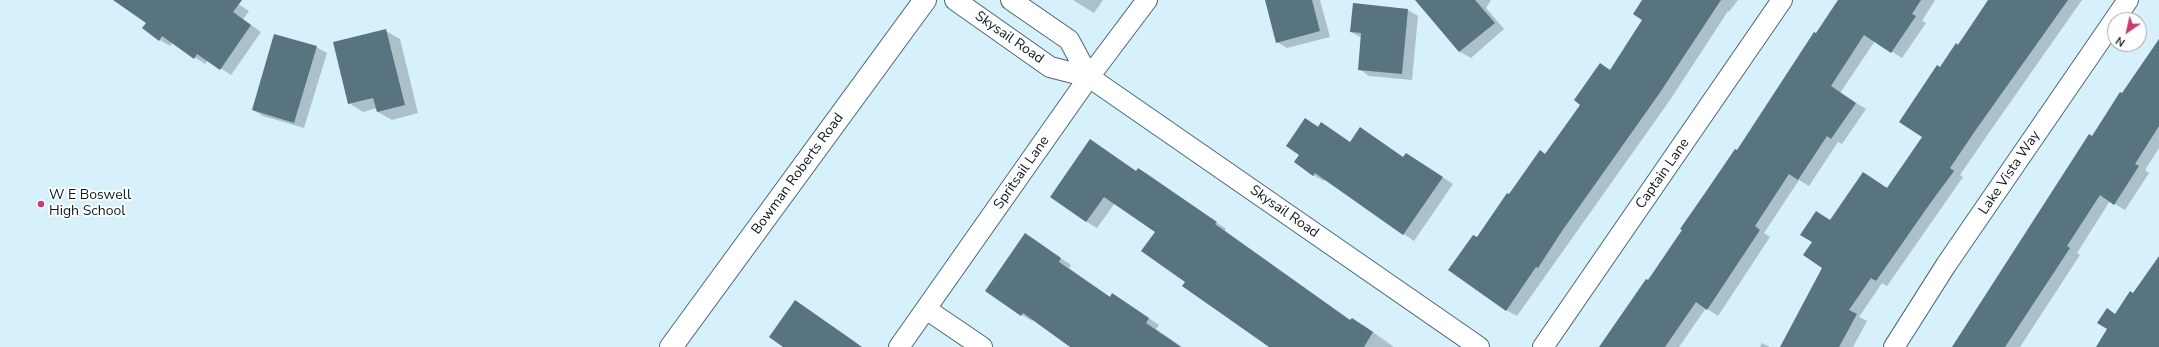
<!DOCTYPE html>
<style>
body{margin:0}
#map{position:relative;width:2159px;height:347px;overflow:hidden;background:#d7f1fc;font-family:"Nunito Sans",sans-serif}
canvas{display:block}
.north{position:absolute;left:2107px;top:12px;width:40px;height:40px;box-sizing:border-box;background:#fff;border:1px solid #9fa3a5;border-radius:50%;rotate:214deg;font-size:11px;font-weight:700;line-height:16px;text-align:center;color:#0e1a1e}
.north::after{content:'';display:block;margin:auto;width:14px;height:18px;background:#c83d71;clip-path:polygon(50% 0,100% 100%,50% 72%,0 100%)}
</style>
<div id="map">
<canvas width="2159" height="347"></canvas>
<div class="north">N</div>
</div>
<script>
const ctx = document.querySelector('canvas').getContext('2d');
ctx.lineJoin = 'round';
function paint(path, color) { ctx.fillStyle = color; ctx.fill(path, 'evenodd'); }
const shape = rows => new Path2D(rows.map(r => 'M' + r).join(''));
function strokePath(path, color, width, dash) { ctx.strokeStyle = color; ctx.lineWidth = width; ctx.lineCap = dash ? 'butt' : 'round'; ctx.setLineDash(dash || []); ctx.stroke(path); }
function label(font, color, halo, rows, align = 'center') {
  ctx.font = font + ' "Nunito Sans",sans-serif'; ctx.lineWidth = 3.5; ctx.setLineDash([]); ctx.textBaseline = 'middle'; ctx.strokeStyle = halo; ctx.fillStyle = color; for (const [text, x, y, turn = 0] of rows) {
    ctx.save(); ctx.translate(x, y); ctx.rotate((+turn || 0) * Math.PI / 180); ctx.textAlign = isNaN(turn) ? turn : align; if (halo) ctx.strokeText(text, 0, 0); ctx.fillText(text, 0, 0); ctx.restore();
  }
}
const shadow = shape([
 [115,0,232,0,249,11,243,19,261,32,231,75,208,60,205,64,173,42,170,46,160,40,143,28,147,23],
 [1073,0,1103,0,1094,13],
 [1266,0,1320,0,1330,37,1287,48,1277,42],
 [1423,0,1491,0,1486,8,1504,29,1471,58,1460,52,1419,3],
 [1644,0,1738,0,1729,12,1728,11,1670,100,1517,316,1506,310,1477,238,1510,195,1546,155,1611,71,1644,20],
 [1839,0,1935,0,1922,21,1926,23,1902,58,1875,41,1840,93,1866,109,1842,144,1838,142,1809,186,1799,180,1764,233,1770,237,1718,316,1706,308,1679,347,1600,347,1649,281],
 [1991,0,2082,0,1986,137,1960,175,1963,177,1887,286,1882,283,1859,317,1867,321,1853,347,1781,347,1824,268,1830,221,1863,173,1887,188,1923,137,1940,68],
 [1408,10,1418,16,1412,80,1369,76,1359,69,1362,38,1351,32],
 [386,31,400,39,418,113,392,120,378,112,377,108,363,112,349,103],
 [2159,42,2159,148,2145,170,2149,173,2125,210,2110,201,2077,253,2080,255,2020,347,1952,347,2089,135,2092,137],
 [316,47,327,53,304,128,263,116,253,110],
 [1306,120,1351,143,1361,128,1404,158,1407,154,1453,184,1414,241,1325,179,1324,181,1313,175,1300,155],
 [1091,141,1137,172,1139,169,1149,175,1226,229,1225,231,1351,321,1363,325,1394,347,1273,347,1187,282,1156,231,1115,203,1097,228,1087,222,1051,197],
 [1025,234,1071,265,1069,268,1110,297,1113,294,1159,325,1156,329,1182,347,1072,347,1033,320,1032,321,1022,315,987,291],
 [796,301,857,343,855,347,785,347],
 [1762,343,1770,347,1760,347]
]);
const building = shape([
 [113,0,242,0,233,12,251,25,220,70,197,54,194,59,162,36,159,41,142,28,146,23],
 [1265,0,1312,0,1320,31,1276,43],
 [1415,0,1475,0,1495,23,1459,52],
 [1642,0,1721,0,1659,94,1562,231,1538,268,1536,267,1506,311,1448,270,1473,235,1477,237,1507,193,1509,194,1540,150,1545,154,1580,105,1574,100,1600,63,1610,70,1642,20,1633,14],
 [1838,0,1921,0,1912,14,1916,16,1891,53,1864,35,1831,86,1856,103,1831,139,1827,136,1798,180,1789,174,1755,226,1760,230,1707,310,1696,302,1665,347,1599,347,1646,279,1648,280,1682,230,1680,229,1705,193,1735,149,1737,150,1814,32,1816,33],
 [1988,0,2068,0,1975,131,1950,168,1954,171,1929,205,1876,281,1871,278,1849,310,1857,314,1839,347,1780,347,1822,268,1803,255,1812,242,1800,235,1816,211,1830,220,1863,172,1887,188,1922,137,1899,122,1937,65,1940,67,1956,43,1958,45],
 [1353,3,1408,9,1402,74,1358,70,1361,33,1350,32],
 [386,29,405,105,377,112,373,98,348,104,333,42],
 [274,34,317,46,294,123,252,110],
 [2159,39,2159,126,2135,164,2139,166,2114,205,2100,195,2067,246,2070,248,2005,347,1952,347,2089,134,2092,136,2120,92,2122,93],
 [1305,118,1318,127,1321,122,1350,142,1360,127,1403,157,1406,153,1443,177,1403,235,1315,173,1313,176,1294,162,1299,155,1286,146],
 [1090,139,1136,171,1138,168,1217,222,1215,224,1350,320,1352,318,1373,332,1364,347,1269,347,1182,286,1185,282,1141,251,1155,232,1104,197,1086,222,1050,197],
 [1025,233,1061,258,1059,262,1110,297,1112,293,1149,318,1146,323,1181,347,1070,347,1023,313,1021,316,985,291],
 [2159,256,2159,347,2096,347,2107,329,2097,323,2107,308,2115,314,2130,291,2133,293],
 [795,300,862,347,783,347,769,337]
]);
const minor = shape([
 [955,0,1050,67,1089,77,1069,40,1011,0],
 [1089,77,1479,347],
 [926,309,982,347],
 [899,347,1089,77,1147,0],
 [1543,347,1782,0],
 [1894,347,1946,265,2128,0]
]);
const tertiary = shape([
 [671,347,925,0]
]);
const markers = [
 [41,204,4,"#c83d71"]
];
const streetNames = [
 ["Skysail Road",1009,38,35],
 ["Spritsail Lane",1022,173,-55],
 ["Lake Vista Way",2010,173,-56],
 ["Bowman Roberts Road",798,174,-54],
 ["Captain Lane",1663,174,-55],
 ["Skysail Road",1284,212,35]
];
const poiNames = [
 ["W E Boswell",49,196],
 ["High School",49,212]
];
paint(shadow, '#0003');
paint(building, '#577480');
strokePath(minor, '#4b6874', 22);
strokePath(tertiary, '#4b6874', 24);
strokePath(minor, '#fff', 20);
strokePath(tertiary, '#fff', 22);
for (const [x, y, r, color] of markers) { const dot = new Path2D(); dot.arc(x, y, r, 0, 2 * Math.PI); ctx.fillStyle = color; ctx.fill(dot); strokePath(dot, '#fff', 1.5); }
label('14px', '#0e1a1e', '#fff', streetNames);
label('14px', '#0e1a1e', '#fff', poiNames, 'left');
</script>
